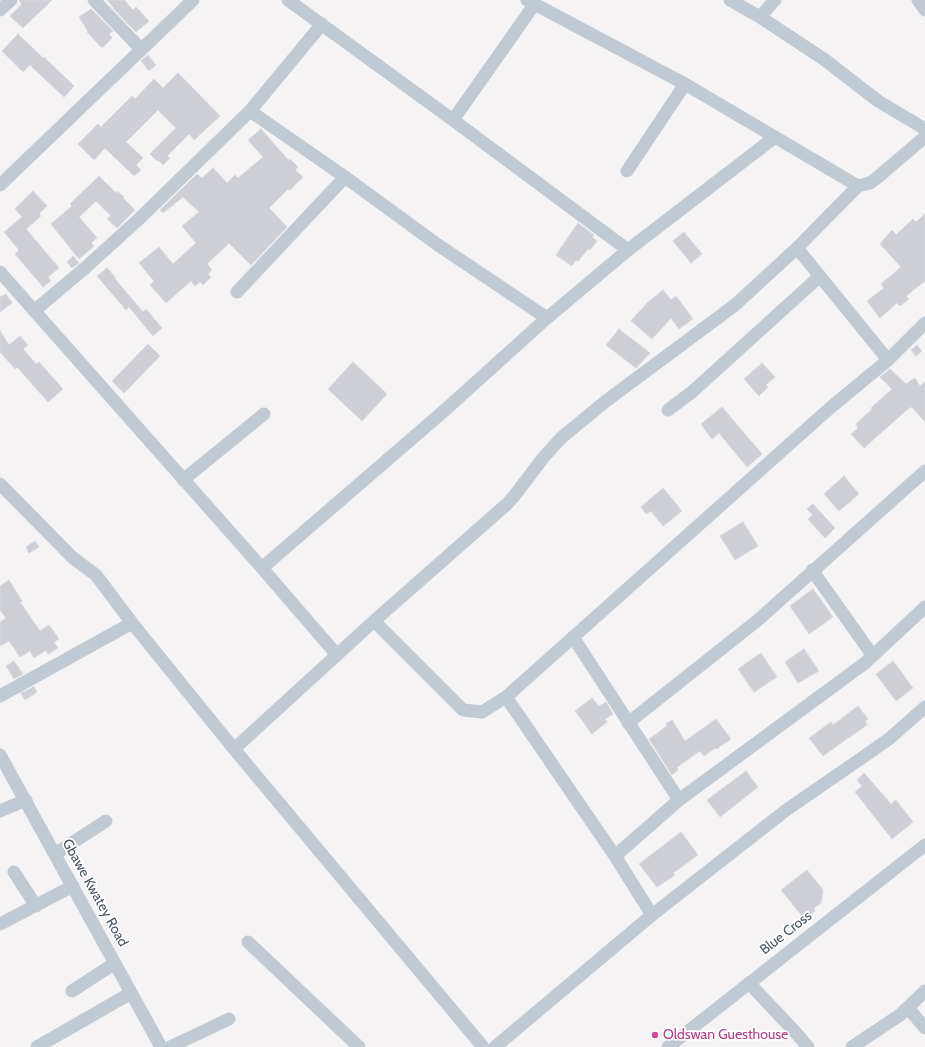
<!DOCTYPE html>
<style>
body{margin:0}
canvas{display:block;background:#f5f3f3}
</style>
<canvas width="925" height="1047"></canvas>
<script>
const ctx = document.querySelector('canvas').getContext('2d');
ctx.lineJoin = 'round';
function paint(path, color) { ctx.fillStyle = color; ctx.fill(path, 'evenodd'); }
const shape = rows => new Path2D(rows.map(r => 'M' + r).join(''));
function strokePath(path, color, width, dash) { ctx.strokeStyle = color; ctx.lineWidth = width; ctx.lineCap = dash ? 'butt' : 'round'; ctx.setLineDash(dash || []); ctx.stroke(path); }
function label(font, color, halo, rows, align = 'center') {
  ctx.font = font + ' Cabin,sans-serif'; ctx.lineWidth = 3.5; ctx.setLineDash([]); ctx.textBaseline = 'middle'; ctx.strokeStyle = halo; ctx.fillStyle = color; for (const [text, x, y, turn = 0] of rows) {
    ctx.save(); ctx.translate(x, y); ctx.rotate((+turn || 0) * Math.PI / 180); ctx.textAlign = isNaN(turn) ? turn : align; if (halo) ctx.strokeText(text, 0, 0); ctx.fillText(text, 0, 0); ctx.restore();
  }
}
const building = shape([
 [19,0,52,0,23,28,10,16,22,4,19,0],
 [107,0,124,0,133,10,136,7,149,21,136,32,113,8,114,8,107,0],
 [91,9,113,31,109,34,112,38,102,48,87,32,88,31,79,17,91,9],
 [18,34,43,58,44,57,74,86,64,97,30,65,23,72,2,51,18,34],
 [148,55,156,65,149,71,141,61,148,55],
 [178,73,220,116,194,140,189,134,167,156,170,158,163,165,158,160,157,161,150,154,176,128,158,110,126,142,143,158,136,165,141,170,134,176,105,148,94,160,78,144,98,124,101,127,132,96,135,99,154,79,163,88,178,73],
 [261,129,289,161,290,159,298,167,295,170,303,177,290,190,288,189,269,208,287,227,251,265,229,243,207,264,212,270,208,274,211,277,203,285,200,282,195,286,191,281,166,303,150,285,154,281,139,263,159,247,173,264,196,243,182,226,199,212,183,197,163,213,160,210,197,174,202,178,213,168,227,183,235,175,238,178,263,157,248,140,261,129],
 [99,176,116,193,117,191,124,197,123,198,135,210,117,228,107,219,111,216,96,201,79,217,97,238,91,243,94,246,79,259,51,224,72,206,70,204,99,176],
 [33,191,47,206,39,214,41,216,26,229,59,268,48,277,51,281,43,287,15,254,19,250,4,232,22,217,15,209,33,191],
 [925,214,925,281,906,296,909,299,900,306,897,303,880,318,867,301,884,288,881,284,901,267,880,244,892,230,896,235,913,219,916,222,925,214],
 [578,223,594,235,592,237,597,241,590,250,588,249,578,261,576,260,572,266,556,255,578,223],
 [684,232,702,254,691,263,673,241,684,232],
 [73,256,79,263,72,268,67,262,73,256],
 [107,268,116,278,115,279,143,312,146,309,162,328,153,336,129,307,126,310,97,276,107,268],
 [663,290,671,300,676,296,693,319,679,329,671,318,652,339,631,321,647,303,663,290],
 [6,294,12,303,0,312,0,297,6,294],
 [619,329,650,353,636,368,606,345,619,329],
 [0,331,9,345,20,336,28,345,23,349,36,364,39,362,63,389,48,402,17,367,15,369,0,352,0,331],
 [148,344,160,356,124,393,112,381,148,344],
 [917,345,922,351,916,356,911,350,917,345],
 [353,362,387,394,362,421,328,389,353,362],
 [762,363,775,377,766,385,768,387,759,396,744,379,762,363],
 [890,369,906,384,915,378,920,386,925,382,925,422,912,407,909,408,864,448,851,434,858,428,856,424,872,409,871,408,892,389,880,377,890,369],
 [722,407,762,454,747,467,719,433,712,439,701,424,722,407],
 [844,476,859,494,839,511,824,494,844,476],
 [663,488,682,511,663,526,651,511,646,514,641,507,663,488],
 [813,504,835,528,825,538,808,519,813,515,807,509,813,504],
 [743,522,758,546,735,560,720,536,743,522],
 [35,541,39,547,29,553,26,547,35,541],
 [9,580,22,601,20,602,40,631,49,625,59,639,54,642,58,648,48,654,46,650,34,658,30,651,20,657,9,641,0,646,0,622,6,618,0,610,0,586,9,580],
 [813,589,833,617,809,634,790,606,813,589],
 [804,649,819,671,798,683,785,662,804,649],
 [761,653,777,677,754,692,738,669,761,653],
 [14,661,23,674,14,679,6,666,14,661],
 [893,661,913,688,896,701,876,674,893,661],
 [34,687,37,692,25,700,21,693,34,687],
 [592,698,599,706,606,702,613,714,605,719,607,722,592,734,575,711,592,698],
 [858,706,868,719,865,721,867,725,851,736,823,756,809,738,831,722,833,725,858,706],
 [716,719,731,739,716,749,715,748,704,756,700,751,677,767,678,770,672,775,649,739,667,726,666,724,672,720,685,741,716,719],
 [746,771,758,787,720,817,707,800,746,771],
 [864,773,891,804,896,800,913,822,892,839,855,792,862,786,857,780,864,773],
 [681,832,698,855,673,873,675,875,657,887,639,864,681,832],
 [807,870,823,890,821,903,814,908,815,911,808,916,806,914,803,917,781,890,807,870]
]);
const minor = shape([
 [94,0,141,49],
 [288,0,453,120,628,250],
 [527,0,685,84,858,186],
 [730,0,760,17,825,60,878,101,925,129],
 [918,0,925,10],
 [0,10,11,0],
 [760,17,775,0],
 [250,111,345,177,438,245,547,318],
 [453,120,534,5],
 [627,171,685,84],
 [0,185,193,0],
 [797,248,888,360],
 [0,272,262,568,337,655],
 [237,292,345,177],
 [34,311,85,268,139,219,250,111,322,24],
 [668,410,692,392,820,276],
 [183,480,264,414],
 [0,484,73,558,96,575,132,623,234,749,483,1047],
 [262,568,445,410,547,318,628,250,775,137],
 [812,570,873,656],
 [374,621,463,710,482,712,506,697,830,408,888,360,925,323],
 [573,637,679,800],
 [0,696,132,623],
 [506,697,615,856,652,915],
 [628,723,758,620,925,471],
 [234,749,374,621,507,504,515,495,543,458,561,438,606,401,735,305,797,248,858,186,870,183,878,177,925,137],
 [0,755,161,1047],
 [0,811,26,800],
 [55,854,106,821],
 [615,856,679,800,865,663,925,607],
 [14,872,36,906],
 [0,924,73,886],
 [248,942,359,1047],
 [749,983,796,1033,808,1047],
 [72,991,115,963],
 [908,1008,925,1028],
 [37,1047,131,993],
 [170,1047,229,1019],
 [495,1047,652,915,785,811,889,739,925,707],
 [668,1047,925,845],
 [852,1047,900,1015,925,991]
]);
const markers = [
 [655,1035,4,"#d1479c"]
];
const streetNames = [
 ["Gbawe Kwatey Road",95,893,61],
 ["Blue Cross",786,933,-38]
];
const hotelNames = [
 ["Oldswan Guesthouse",663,1035]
];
paint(building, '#cdcfd5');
strokePath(building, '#d7d9de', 1);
strokePath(minor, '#c1cad2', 13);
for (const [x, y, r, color] of markers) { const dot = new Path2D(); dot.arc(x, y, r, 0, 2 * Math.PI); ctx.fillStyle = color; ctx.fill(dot); strokePath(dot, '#fff', 1.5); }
label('14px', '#4a5661', '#fff', streetNames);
label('14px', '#b23c85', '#fff', hotelNames, 'left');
</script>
